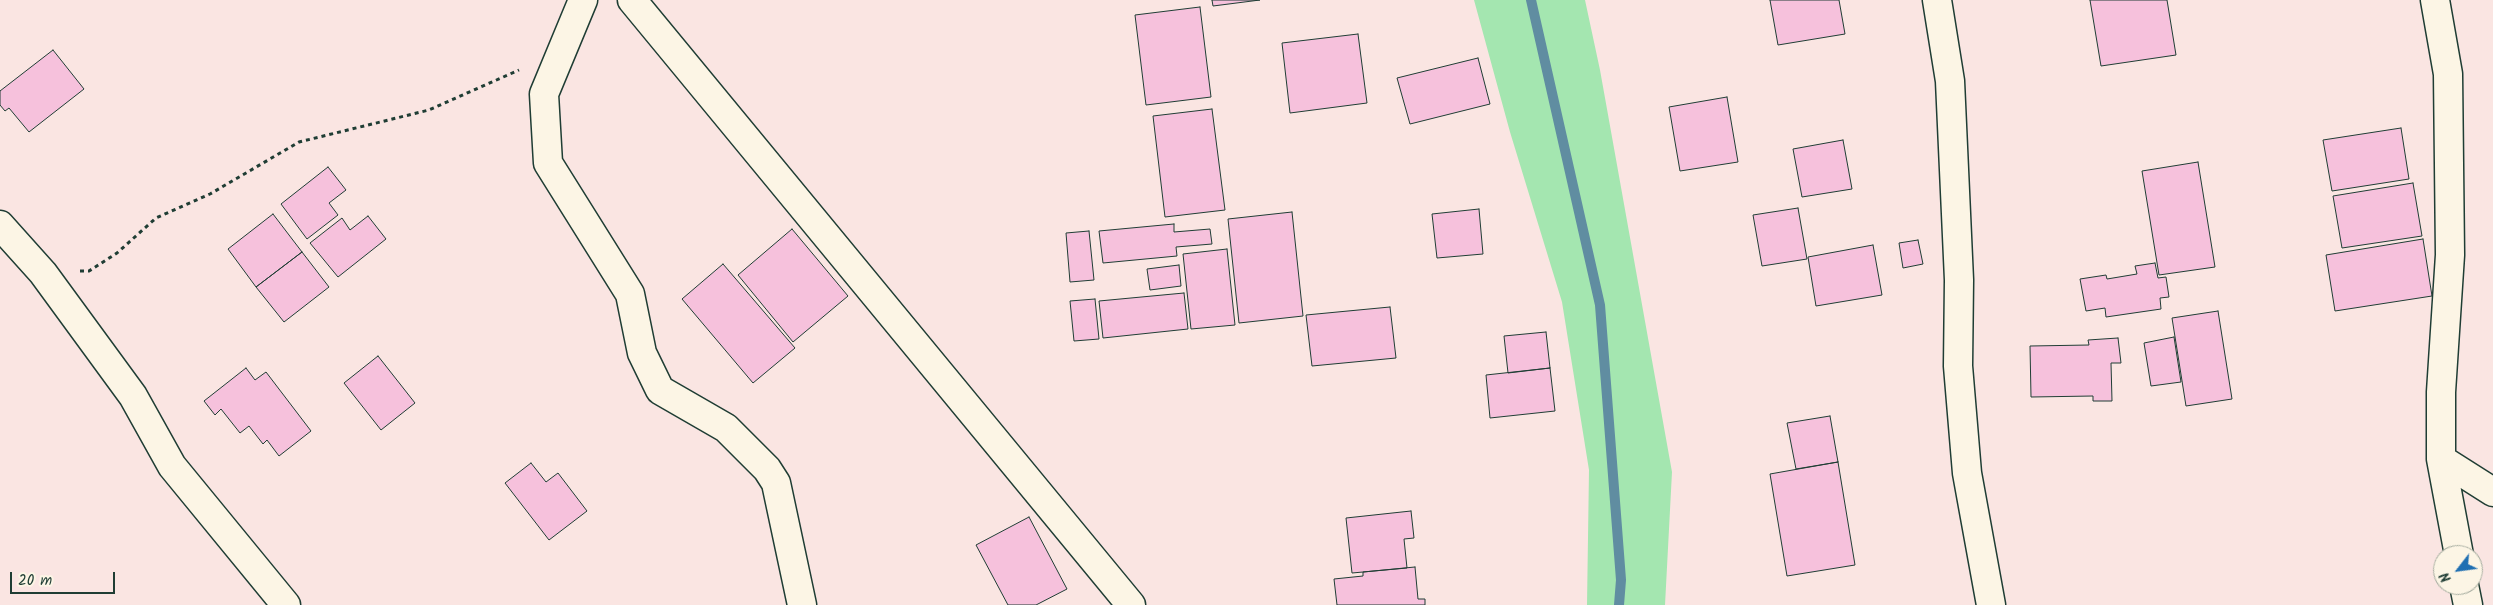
<!DOCTYPE html>
<style>
body{margin:0}
#map{position:relative;width:2493px;height:605px;overflow:hidden;background:#fae5e2;font-family:Kalam,sans-serif}
canvas{display:block}
.north{position:absolute;left:2433px;top:545px;width:50px;height:50px;box-sizing:border-box;background:#fcf5e5;border:1px solid #a4ab9e;border-radius:50%;rotate:240deg;font-size:14px;font-weight:700;line-height:20px;text-align:center;color:#1f3d34}
.north::after{content:'';display:block;margin:auto;width:18px;height:22px;background:#1f6fb2;clip-path:polygon(50% 0,100% 100%,50% 72%,0 100%)}
.scale{position:absolute;left:10px;top:572px;width:105px;height:22px;box-sizing:border-box;border:2px solid #1f3d34;border-top:0;padding-left:6px;font-size:15px;line-height:18px;white-space:nowrap;color:#1f3d34;-webkit-text-stroke:4px #fcf5e5;paint-order:stroke}
</style>
<div id="map">
<canvas width="2493" height="605"></canvas>
<div class="north">N</div>
<div class="scale">20 m</div>
</div>
<script>
const ctx = document.querySelector('canvas').getContext('2d');
ctx.lineJoin = 'round';
function paint(path, color) { ctx.fillStyle = color; ctx.fill(path, 'evenodd'); }
const shape = rows => new Path2D(rows.map(r => 'M' + r).join(''));
function strokePath(path, color, width, dash) { ctx.strokeStyle = color; ctx.lineWidth = width; ctx.lineCap = dash ? 'butt' : 'round'; ctx.setLineDash(dash || []); ctx.stroke(path); }
const green = shape([
 [1474,0,1585,0,1600,70,1672,472,1665,605,1587,605,1589,470,1562,302,1510,132]
]);
const stream = shape([
 [1531,0,1600,305,1621,580,1619,605]
]);
const building = shape([
 [1212,0,1260,0,1213,6,1212,0],
 [1770,0,1839,0,1845,34,1778,45,1770,0],
 [2090,0,2167,0,2176,55,2101,66,2090,0],
 [1200,7,1211,97,1146,105,1135,15,1200,7],
 [1358,34,1367,103,1290,113,1282,43,1358,34],
 [53,50,84,89,29,132,9,108,5,111,0,105,0,91,53,50],
 [1478,58,1490,104,1410,124,1397,78,1478,58],
 [1727,97,1738,162,1680,171,1669,107,1727,97],
 [1212,109,1225,210,1165,217,1153,116,1212,109],
 [2401,128,2409,179,2332,191,2323,140,2401,128],
 [1843,140,1852,189,1802,197,1793,149,1843,140],
 [2198,162,2215,267,2159,275,2142,171,2198,162],
 [328,167,346,190,329,203,338,215,307,239,281,204,328,167],
 [2413,183,2422,236,2342,248,2333,196,2413,183],
 [1798,208,1807,259,1762,266,1753,215,1798,208],
 [1479,209,1483,254,1437,258,1432,214,1479,209],
 [1292,212,1303,316,1239,323,1228,219,1292,212],
 [273,214,302,252,256,287,228,249,273,214],
 [368,216,386,239,338,277,310,243,342,218,350,230,368,216],
 [1174,224,1174,232,1210,229,1212,244,1176,247,1177,256,1103,263,1099,231,1174,224],
 [792,229,848,296,793,342,738,275,792,229],
 [1089,231,1094,280,1070,282,1066,233,1089,231],
 [2423,239,2432,296,2335,311,2326,255,2423,239],
 [1918,240,1923,264,1903,268,1899,243,1918,240],
 [1873,245,1882,295,1816,306,1808,257,1873,245],
 [1227,249,1235,325,1191,329,1183,254,1227,249],
 [302,252,329,287,284,322,256,287,302,252],
 [2155,263,2158,278,2166,277,2169,297,2160,298,2161,309,2106,317,2105,308,2086,311,2080,279,2106,275,2107,279,2137,274,2135,266,2155,263],
 [723,264,795,348,753,383,682,299,723,264],
 [1179,265,1181,286,1150,290,1147,269,1179,265],
 [1184,293,1188,329,1103,338,1099,301,1184,293],
 [1095,299,1099,339,1074,341,1070,301,1095,299],
 [1390,307,1396,358,1312,366,1306,315,1390,307],
 [2218,311,2232,399,2186,406,2172,318,2218,311],
 [1546,332,1550,368,1508,373,1504,336,1546,332],
 [2174,337,2181,382,2151,386,2144,343,2174,337],
 [2118,338,2121,363,2111,363,2112,401,2093,401,2093,396,2031,397,2030,346,2089,345,2088,340,2118,338],
 [378,356,415,403,381,430,344,383,378,356],
 [246,368,255,380,266,372,311,431,279,456,267,440,263,444,249,426,240,433,221,409,215,415,204,401,246,368],
 [1550,368,1555,411,1490,418,1486,375,1550,368],
 [1830,416,1838,462,1796,469,1787,423,1830,416],
 [1838,462,1855,565,1787,576,1770,474,1838,462],
 [531,463,546,482,558,473,587,511,549,540,505,483,531,463],
 [1411,511,1414,538,1404,539,1407,568,1352,573,1346,518,1411,511],
 [1029,517,1067,589,1036,605,1008,605,976,545,1029,517],
 [1415,567,1418,599,1425,599,1425,605,1337,605,1334,579,1363,576,1363,572,1415,567]
]);
const path = shape([
 [80,271,89,271,117,253,156,218,210,194,299,142,429,110,519,70]
]);
const minor = shape([
 [583,0,544,94,548,163,630,294,642,353,660,390,726,428,767,469,776,483,802,605],
 [632,0,1131,605],
 [1937,0,1950,81,1959,280,1958,366,1967,473,1991,605],
 [2435,0,2448,74,2450,255,2441,392,2441,459,2459,555],
 [0,225,43,273,133,396,172,466,286,605],
 [2441,459,2493,492],
 [2464,585,2468,605]
]);
paint(green, '#a4e6b0');
strokePath(stream, '#608da1', 10);
paint(building, '#f6c1dc');
strokePath(building, '#1f3d34', 1);
strokePath(minor, '#1f3d34', 31);
strokePath(path, '#1f3d34', 3, [4, 4]);
strokePath(minor, '#fcf5e5', 28);
</script>
